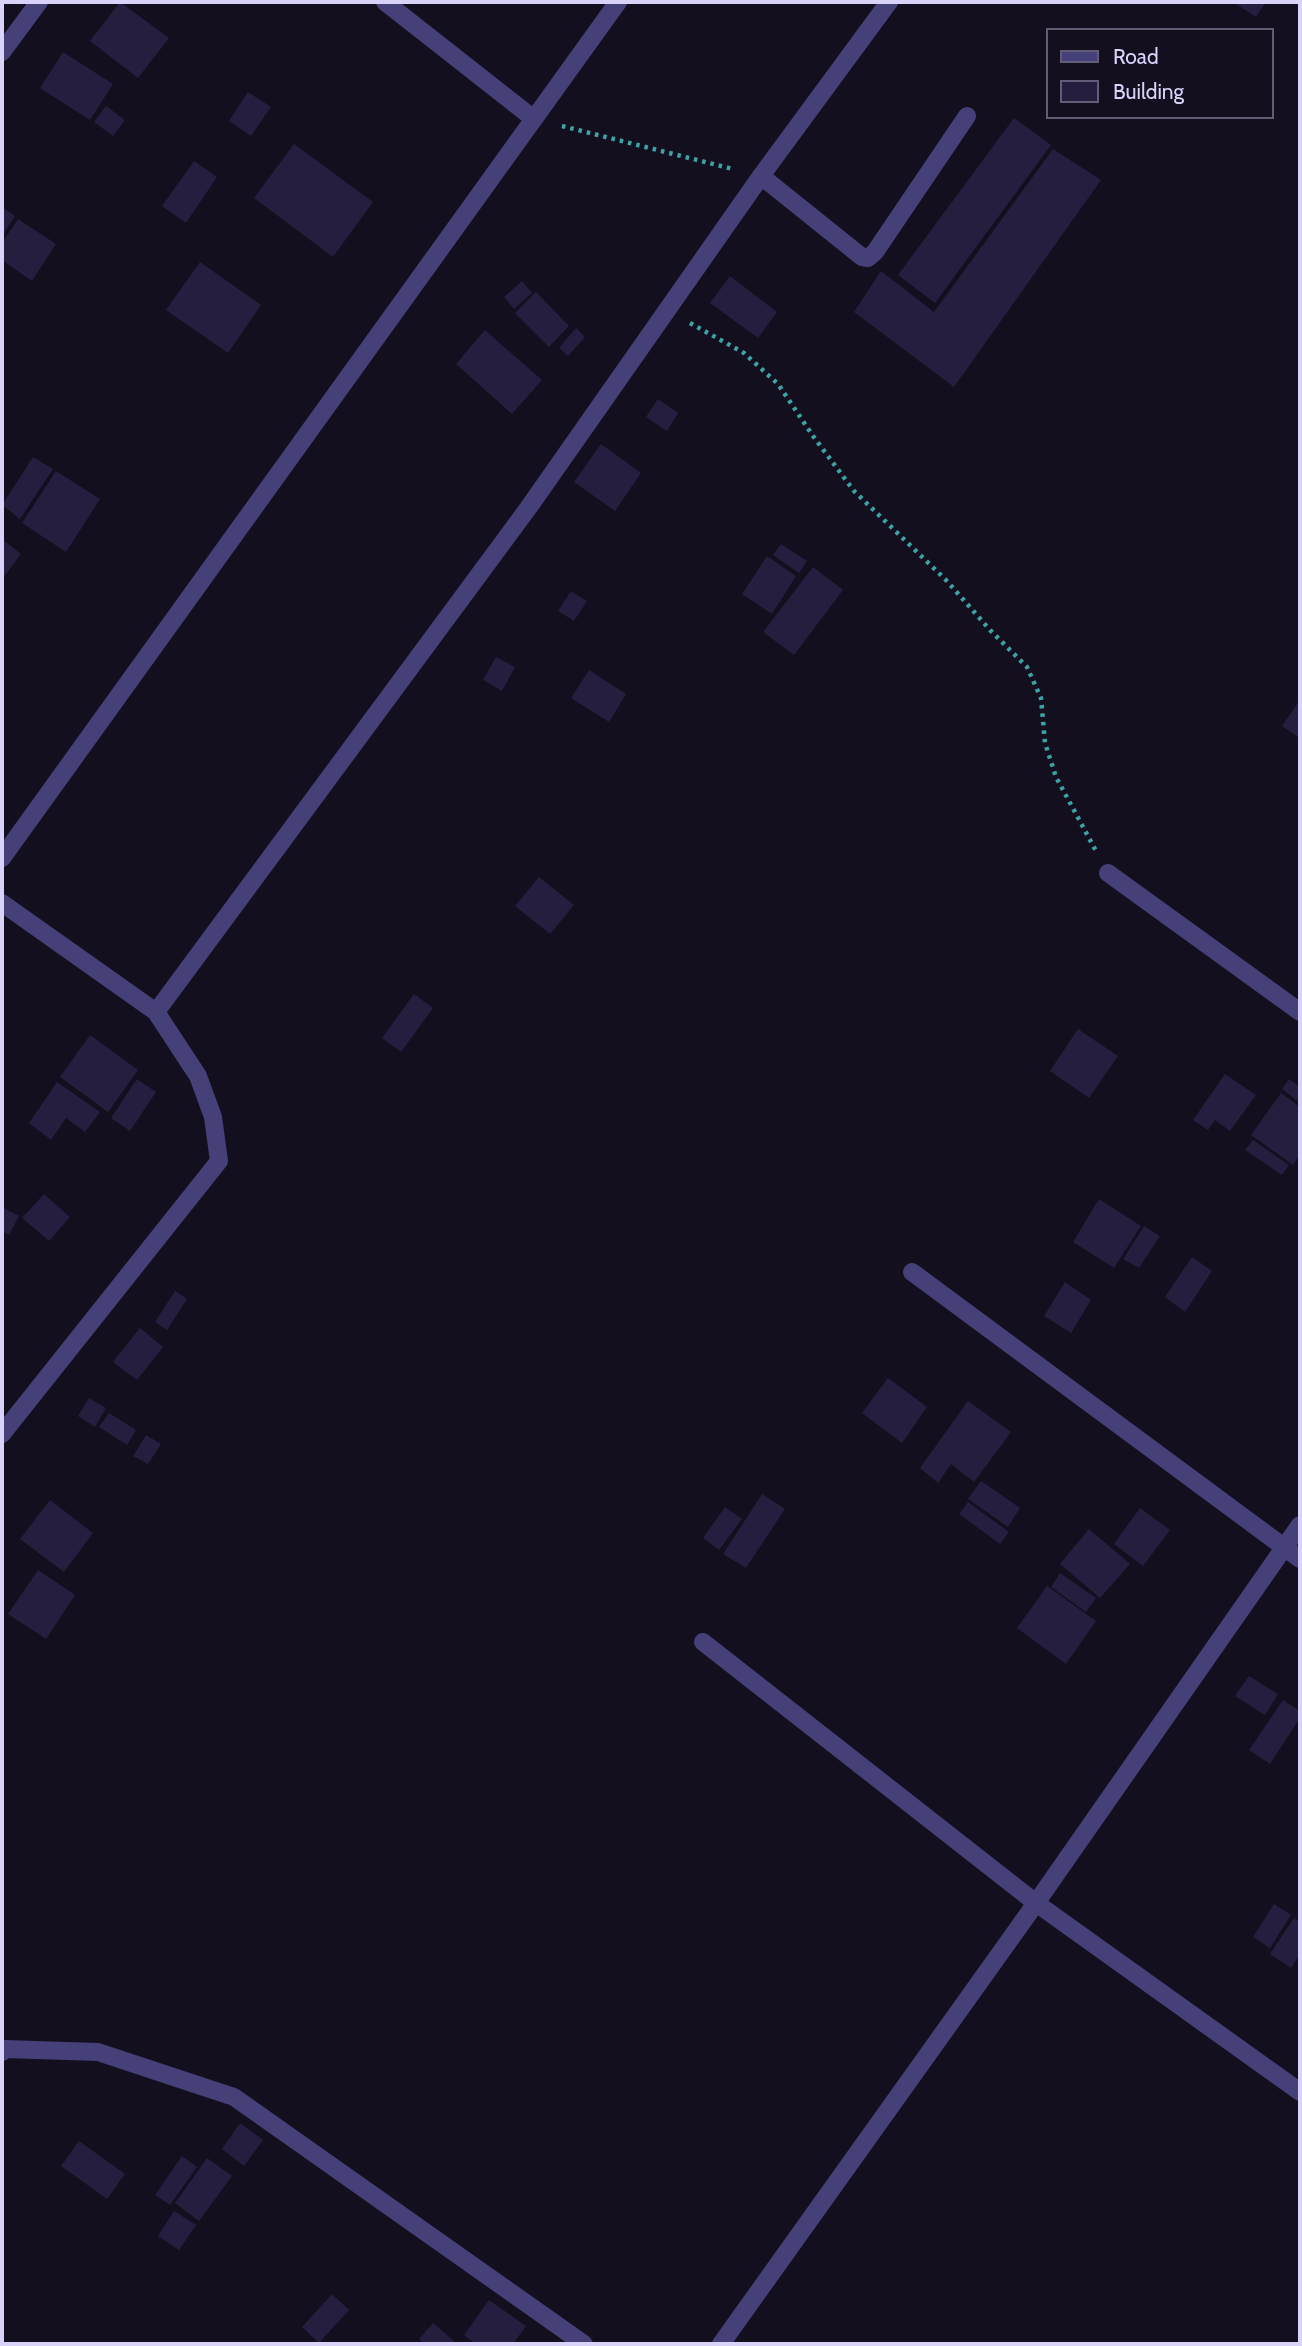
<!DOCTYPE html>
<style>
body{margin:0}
#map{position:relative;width:1302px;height:2346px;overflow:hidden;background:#130f1f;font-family:Cabin,sans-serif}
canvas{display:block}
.frame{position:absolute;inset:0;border:4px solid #d9d3fa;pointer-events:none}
.legend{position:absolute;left:1046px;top:28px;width:228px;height:91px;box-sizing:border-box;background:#130f1f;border:2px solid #625d77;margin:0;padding:9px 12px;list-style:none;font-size:21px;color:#d9d3fa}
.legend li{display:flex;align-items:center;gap:14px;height:35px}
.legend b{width:35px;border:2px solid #625d77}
</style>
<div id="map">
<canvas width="1302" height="2346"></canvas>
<div class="frame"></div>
<ul class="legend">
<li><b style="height:9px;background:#454078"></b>Road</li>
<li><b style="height:19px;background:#261e3e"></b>Building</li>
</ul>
</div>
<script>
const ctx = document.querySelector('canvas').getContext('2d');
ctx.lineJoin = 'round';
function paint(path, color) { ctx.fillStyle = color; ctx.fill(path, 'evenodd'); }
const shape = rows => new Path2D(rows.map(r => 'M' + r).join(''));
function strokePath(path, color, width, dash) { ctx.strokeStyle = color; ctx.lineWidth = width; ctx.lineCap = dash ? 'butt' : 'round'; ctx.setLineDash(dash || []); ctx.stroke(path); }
const building = shape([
 [120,2,169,38,138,78,90,41],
 [1233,2,1266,2,1256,17],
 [63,52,113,84,90,120,40,88],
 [248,92,271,107,251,136,229,121],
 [106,106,125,120,113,136,94,122],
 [1014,118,1051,145,935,303,898,275],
 [294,144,373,202,333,257,254,198],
 [1053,149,1101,180,954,387,854,312,881,271,934,312],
 [194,161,217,177,186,223,162,206],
 [2,207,15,216,2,236],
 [18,219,56,244,32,281,2,260,2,243],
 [200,262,261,305,228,353,166,310],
 [730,276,777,312,758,338,710,303],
 [522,281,532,293,514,309,504,297],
 [536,292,569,326,549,347,515,313],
 [576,328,585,337,568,356,559,348],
 [485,330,542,380,512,414,456,364],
 [658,399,678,413,667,431,646,417],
 [601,444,641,473,615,511,574,482],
 [33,457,53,469,20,519,2,505],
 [56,471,100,499,66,552,22,523],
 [2,539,21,554,2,579],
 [781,544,807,561,799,573,773,555],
 [767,556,796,576,772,614,742,594],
 [813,567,843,590,794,655,763,632],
 [571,591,587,601,574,621,558,611],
 [496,657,515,667,502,691,483,680],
 [589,670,626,694,609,722,571,698],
 [1300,700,1300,738,1282,726],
 [539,877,574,905,550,934,515,906],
 [414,994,433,1008,401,1052,382,1038],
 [1078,1029,1118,1056,1089,1098,1050,1071],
 [90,1035,138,1070,108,1112,60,1077],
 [1225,1074,1256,1095,1230,1131,1215,1120,1208,1130,1193,1120],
 [137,1079,156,1092,130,1131,111,1118],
 [1289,1079,1300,1087,1300,1103,1282,1089],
 [57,1082,100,1112,85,1132,66,1118,51,1140,29,1123],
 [1281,1093,1300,1107,1300,1154,1293,1165,1251,1135],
 [1253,1140,1289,1165,1282,1175,1245,1150],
 [44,1194,70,1217,49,1241,22,1218],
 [1099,1199,1141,1226,1114,1268,1073,1242],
 [2,1207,19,1216,9,1235,2,1231],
 [1144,1226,1160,1236,1139,1268,1123,1259],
 [1192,1257,1212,1271,1185,1312,1165,1297],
 [1065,1282,1091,1300,1071,1333,1044,1316],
 [175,1291,187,1299,167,1330,155,1322],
 [140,1328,163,1347,137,1380,113,1362],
 [888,1378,927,1407,902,1443,862,1413],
 [89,1398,106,1408,95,1427,78,1416],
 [968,1401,1011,1432,974,1482,951,1464,938,1483,920,1468],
 [109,1413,136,1430,127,1445,99,1427],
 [146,1435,161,1444,148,1464,133,1456],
 [981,1481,1020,1508,1008,1527,968,1499],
 [762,1494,785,1509,746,1568,723,1554],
 [50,1500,93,1533,64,1572,20,1539],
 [968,1502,1009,1532,1000,1544,959,1514],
 [725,1507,742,1519,719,1550,703,1538],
 [1140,1508,1170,1530,1143,1566,1114,1544],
 [1089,1529,1130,1564,1100,1598,1060,1564],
 [38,1570,75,1595,46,1639,8,1614],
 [1060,1573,1096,1598,1086,1612,1051,1587],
 [1047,1586,1096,1621,1066,1664,1017,1628],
 [1249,1676,1278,1694,1265,1715,1235,1696],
 [1283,1700,1300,1711,1300,1718,1270,1764,1249,1750],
 [1274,1904,1291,1915,1270,1948,1253,1937],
 [1294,1918,1300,1922,1300,1954,1291,1968,1270,1954],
 [240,2123,263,2140,244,2166,222,2149],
 [79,2141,125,2174,107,2199,61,2166],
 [182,2156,197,2167,170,2205,155,2195],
 [207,2158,232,2176,199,2221,175,2203],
 [174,2211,196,2225,179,2250,158,2236],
 [332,2294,349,2310,319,2343,302,2327],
 [489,2300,526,2326,513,2344,476,2344,464,2335],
 [433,2323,454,2341,451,2344,425,2344,419,2339]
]);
const path = shape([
 [562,126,733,169],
 [690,323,744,353,778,384,813,436,854,491,946,580,990,630,1027,667,1041,698,1045,743,1056,777,1096,851]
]);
const minor = shape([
 [385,2,534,119],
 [2,52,39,2],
 [761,176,862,257,868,258,875,252,967,116],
 [2,858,618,2],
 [1108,873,1300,1012],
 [2,903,156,1012,198,1076,213,1117,219,1161,2,1434],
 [156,1012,529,507,761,176,889,2],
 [912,1272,1300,1559],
 [703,1642,1036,1903,1300,2092],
 [2,2052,4,2049,98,2052,234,2097,584,2344],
 [721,2344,1036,1903,1300,1525]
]);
paint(building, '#261e3e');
strokePath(path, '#3ca4a4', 4.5, [3.5, 5]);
strokePath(minor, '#454078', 18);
</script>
